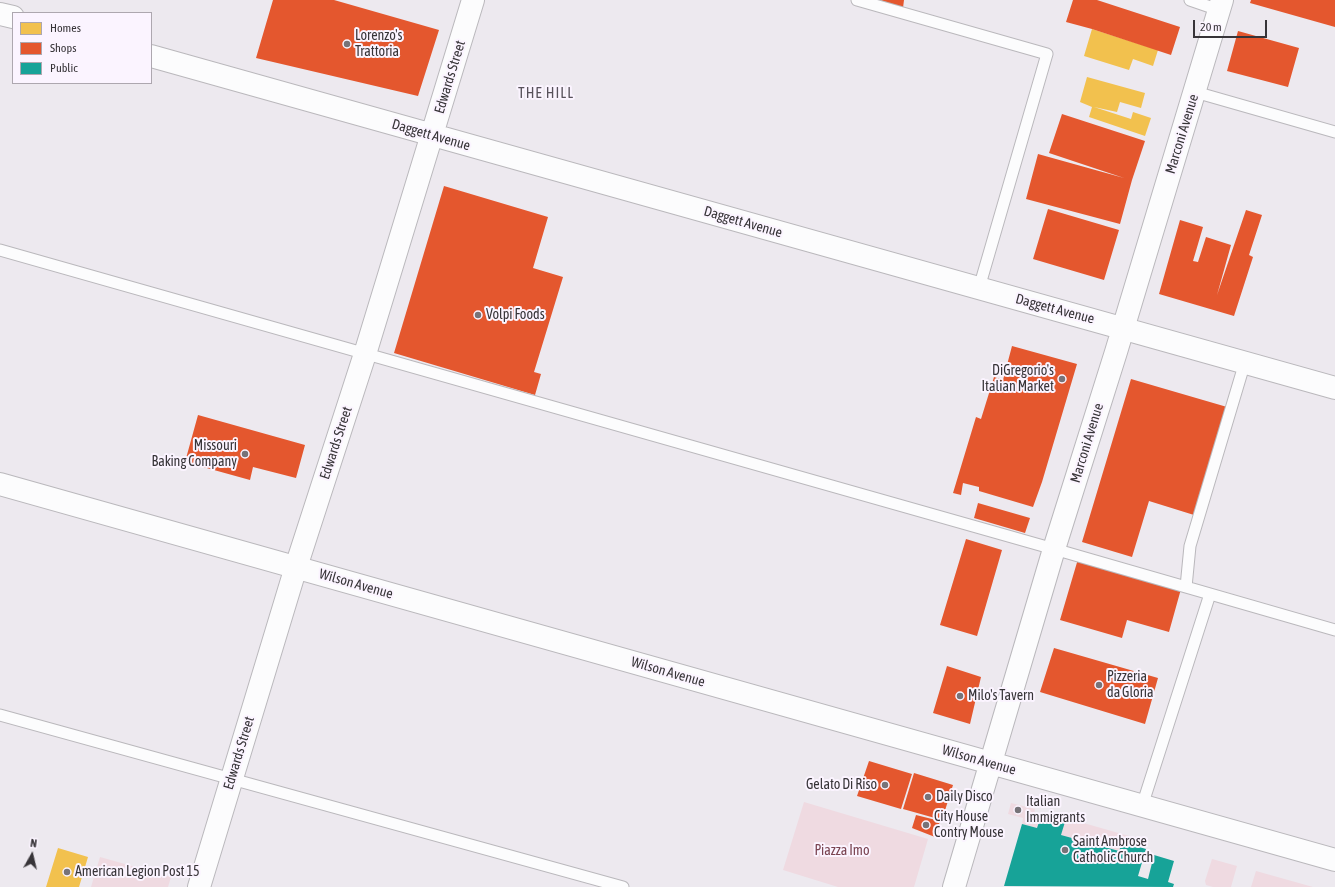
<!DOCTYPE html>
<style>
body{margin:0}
#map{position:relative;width:1335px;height:887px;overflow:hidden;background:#ede9ef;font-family:"Asap Condensed",sans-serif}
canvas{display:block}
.legend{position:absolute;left:12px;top:12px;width:140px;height:72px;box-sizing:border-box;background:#fbf4ff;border:1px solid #ada7af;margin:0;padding:5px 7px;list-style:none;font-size:12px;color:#373438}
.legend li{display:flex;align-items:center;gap:8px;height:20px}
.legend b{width:20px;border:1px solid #ada7af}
.north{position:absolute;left:12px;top:835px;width:40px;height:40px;-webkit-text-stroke:3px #fbf4ff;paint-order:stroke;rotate:8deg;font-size:11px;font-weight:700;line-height:16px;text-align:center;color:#373438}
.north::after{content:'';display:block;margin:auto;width:14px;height:18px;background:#373438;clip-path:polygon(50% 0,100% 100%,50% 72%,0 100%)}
.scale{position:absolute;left:1193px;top:20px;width:74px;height:18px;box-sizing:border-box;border:2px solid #373438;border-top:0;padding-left:5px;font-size:12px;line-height:14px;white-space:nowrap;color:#373438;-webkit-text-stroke:3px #fbf4ff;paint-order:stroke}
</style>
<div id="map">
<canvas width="1335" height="887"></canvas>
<ul class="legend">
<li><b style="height:11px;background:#f2c14e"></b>Homes</li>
<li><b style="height:11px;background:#e4572e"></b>Shops</li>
<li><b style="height:11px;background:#17a398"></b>Public</li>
</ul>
<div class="north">N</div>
<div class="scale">20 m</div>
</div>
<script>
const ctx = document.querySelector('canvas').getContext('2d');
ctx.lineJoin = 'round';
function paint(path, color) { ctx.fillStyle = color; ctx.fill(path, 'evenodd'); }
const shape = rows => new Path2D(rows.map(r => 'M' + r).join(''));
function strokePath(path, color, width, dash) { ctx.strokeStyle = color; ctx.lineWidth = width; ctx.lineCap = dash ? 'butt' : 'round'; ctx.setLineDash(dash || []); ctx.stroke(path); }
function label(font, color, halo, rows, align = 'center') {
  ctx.font = font + ' "Asap Condensed",sans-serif'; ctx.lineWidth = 4; ctx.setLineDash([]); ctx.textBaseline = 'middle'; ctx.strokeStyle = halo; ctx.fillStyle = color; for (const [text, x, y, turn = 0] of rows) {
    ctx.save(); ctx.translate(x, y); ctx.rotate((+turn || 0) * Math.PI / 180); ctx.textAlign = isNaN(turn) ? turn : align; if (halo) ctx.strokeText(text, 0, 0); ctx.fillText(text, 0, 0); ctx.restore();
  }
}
const green = shape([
 [804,802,928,839,914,887,838,887,783,870],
 [1011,803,1035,809,1034,814,1041,816,1037,828,1022,824,1023,818,1008,814],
 [1066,818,1136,838,1133,846,1119,851,1061,835],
 [100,857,171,877,168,887,91,887],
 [1212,859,1237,866,1231,887,1213,887,1206,885,1205,881],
 [1256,871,1313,887,1251,887]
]);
const homes = shape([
 [1092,29,1158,50,1153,66,1133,59,1129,70,1084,56],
 [1087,77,1145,93,1141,108,1120,102,1117,112,1094,107,1131,119,1133,112,1151,118,1145,136,1089,117,1092,107,1080,102],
 [58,848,88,857,79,887,46,887]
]);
const shops = shape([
 [273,0,334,0,439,30,418,96,256,58],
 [880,0,904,0,903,8],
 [1073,0,1097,0,1180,27,1171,55,1092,29,1066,22],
 [1251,0,1335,0,1335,27,1250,3],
 [1238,31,1299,48,1288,87,1227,71],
 [1062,114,1145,141,1132,180,1120,224,1026,199,1038,154,1124,178,1049,153],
 [444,186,548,217,533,268,563,277,534,372,541,374,535,395,394,353],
 [1048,209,1119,230,1104,280,1033,259],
 [1246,210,1262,215,1249,255,1253,257,1234,316,1159,294,1180,220,1203,227,1193,261,1198,262,1206,237,1231,245,1217,295],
 [1012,346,1077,364,1042,482,1033,507,979,491,979,487,963,483,961,495,953,493,976,417,981,419,994,377,1003,380],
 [1131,379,1227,407,1194,515,1149,501,1132,557,1082,542],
 [198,415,305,445,296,478,253,467,250,480,185,462],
 [978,503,1030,518,1025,533,974,518],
 [966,539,1002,550,977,636,940,625],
 [1078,559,1181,589,1169,632,1127,620,1122,638,1060,620],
 [1054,648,1158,678,1145,724,1040,692],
 [947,666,981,677,970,724,933,713],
 [869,761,912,774,901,809,857,796],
 [914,773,953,785,942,820,903,809],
 [916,815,940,821,935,837,912,828]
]);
const public = shape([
 [1041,816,1065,822,1061,835,1119,851,1122,842,1146,849,1138,876,1148,879,1154,855,1174,861,1168,882,1174,884,1173,887,1004,886,1022,824,1037,828]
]);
const service = shape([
 [857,0,1047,54,979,288],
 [1190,0,1219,10],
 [1195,92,1335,132],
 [0,250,1054,549,1335,630],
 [1186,587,1190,546,1245,362],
 [0,715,623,887],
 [1142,806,1210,594]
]);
const minor = shape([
 [0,14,13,17],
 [151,56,1335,388],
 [0,484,1335,860],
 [199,887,296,567,365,354,473,0],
 [954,887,1054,549,1116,352,1222,0]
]);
const markers = [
 [347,44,4,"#777378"],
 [478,315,4,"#777378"],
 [1062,379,4,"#777378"],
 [245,454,4,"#777378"],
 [1099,685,4,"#777378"],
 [960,696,4,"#777378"],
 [885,785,4,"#777378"],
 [928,797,4,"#777378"],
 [1018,810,4,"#777378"],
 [926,825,4,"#777378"],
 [1065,850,4,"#777378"],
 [67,872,4,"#777378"]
];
const poiNames = [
 ["Lorenzo's",355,36],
 ["Trattoria",355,52],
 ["Volpi Foods",486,315],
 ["DiGregorio's",1054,371,"right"],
 ["Italian Market",1054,387,"right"],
 ["Missouri",237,446,"right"],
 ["Baking Company",237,462,"right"],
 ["Pizzeria",1107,677],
 ["da Gloria",1107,693],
 ["Milo's Tavern",968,696],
 ["Gelato Di Riso",877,785,"right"],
 ["Daily Disco",936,797],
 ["Italian",1026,802],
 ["Immigrants",1026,818],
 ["City House",934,817],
 ["Contry Mouse",934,833],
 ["Saint Ambrose",1073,842],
 ["Catholic Church",1073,858],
 ["American Legion Post 15",75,872]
];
const streetNames = [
 ["Edwards Street",450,77,-73],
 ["Marconi Avenue",1182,134,-73],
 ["Daggett Avenue",431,135,16],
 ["Daggett Avenue",743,222,16],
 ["Daggett Avenue",1055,309,15],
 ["Edwards Street",336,443,-72],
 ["Marconi Avenue",1087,443,-73],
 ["Wilson Avenue",356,584,16],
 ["Wilson Avenue",668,672,16],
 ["Edwards Street",239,753,-73],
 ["Wilson Avenue",979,760,16]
];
const parkNames = [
 ["Piazza Imo",842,851]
];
const neighbourhoodNames = [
 ["THE HILL",546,93]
];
paint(green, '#efdae1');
paint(homes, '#f2c14e');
paint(shops, '#e4572e');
paint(public, '#17a398');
strokePath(service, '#bab8bc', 13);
strokePath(minor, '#bab8bc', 24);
strokePath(service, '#fcfcfd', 11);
strokePath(minor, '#fcfcfd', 22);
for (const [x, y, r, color] of markers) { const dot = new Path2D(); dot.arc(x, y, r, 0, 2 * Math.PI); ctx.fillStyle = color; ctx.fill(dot); strokePath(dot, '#fbf4ff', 1.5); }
label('14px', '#373438', '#fbf4ff', poiNames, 'left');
label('14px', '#373438', '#fbf4ff', streetNames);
label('14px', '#794350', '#fbf4ff', parkNames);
ctx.letterSpacing = '1px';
label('15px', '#58525b', '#fbf4ff', neighbourhoodNames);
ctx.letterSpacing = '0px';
</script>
